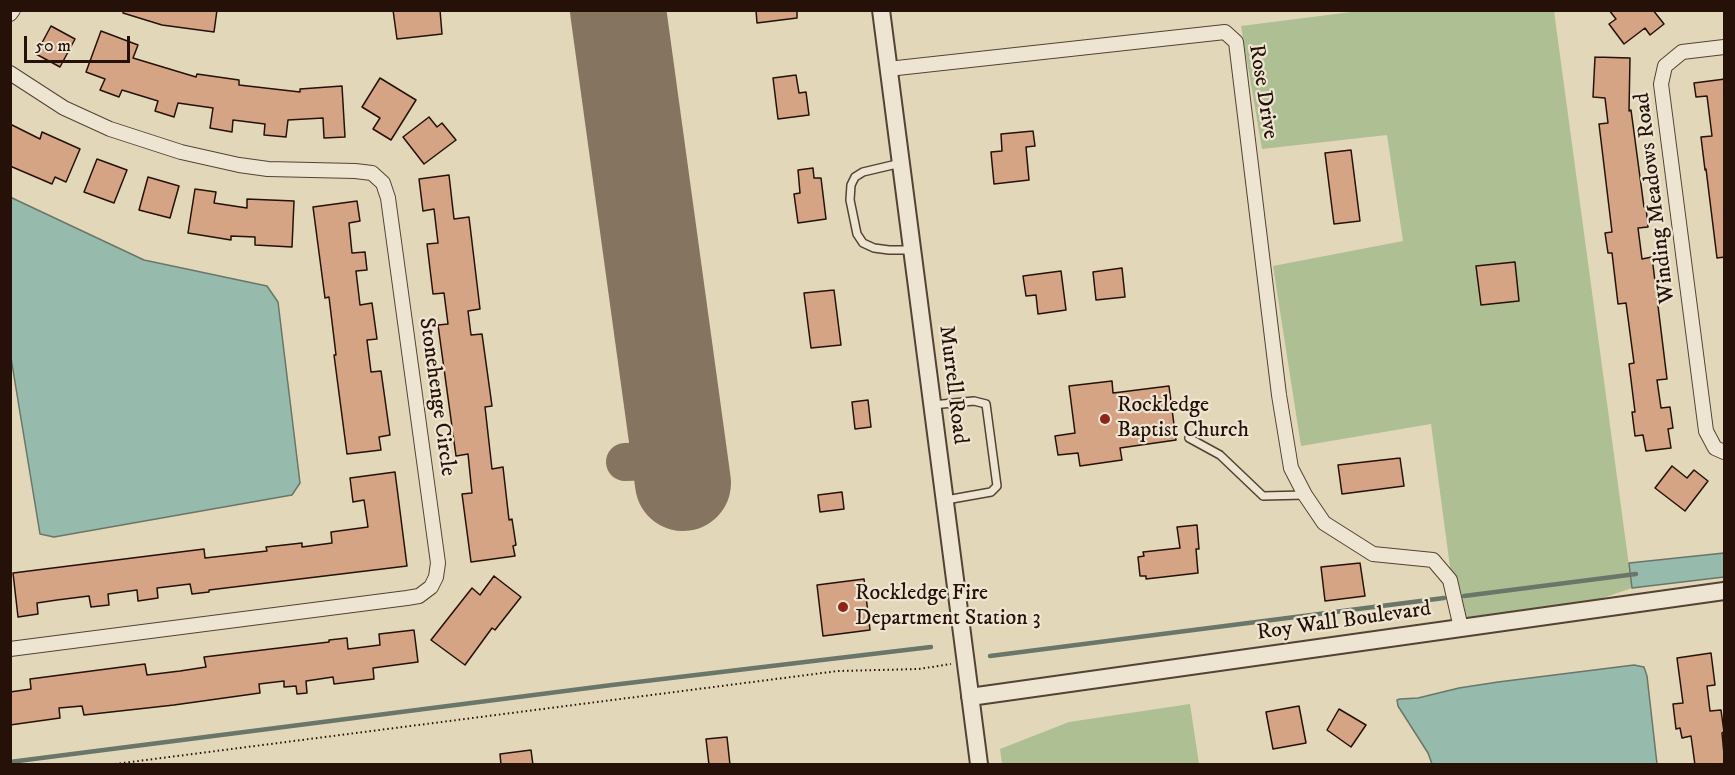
<!DOCTYPE html>
<style>
body{margin:0}
#map{position:relative;width:1735px;height:775px;overflow:hidden;background:#e3d7b9;font-family:"IM FELL DW Pica",serif}
canvas{display:block}
.frame{position:absolute;inset:0;border:12px solid #251107;pointer-events:none}
.scale{position:absolute;left:24px;top:36px;width:106px;height:27px;box-sizing:border-box;border:3px solid #251107;border-top:0;padding-left:8px;font-size:18px;line-height:21px;white-space:nowrap;color:#251107;-webkit-text-stroke:4px #ede5d2;paint-order:stroke}
</style>
<div id="map">
<canvas width="1735" height="775"></canvas>
<div class="frame"></div>
<div class="scale">50 m</div>
</div>
<script>
const ctx = document.querySelector('canvas').getContext('2d');
ctx.lineJoin = 'round';
function paint(path, color) { ctx.fillStyle = color; ctx.fill(path, 'evenodd'); }
const shape = rows => new Path2D(rows.map(r => 'M' + r).join(''));
function strokePath(path, color, width, dash) { ctx.strokeStyle = color; ctx.lineWidth = width; ctx.lineCap = dash ? 'butt' : 'round'; ctx.setLineDash(dash || []); ctx.stroke(path); }
function label(font, color, halo, rows, align = 'center') {
  ctx.font = font + ' "IM FELL DW Pica",serif'; ctx.lineWidth = 4.5; ctx.setLineDash([]); ctx.textBaseline = 'middle'; ctx.strokeStyle = halo; ctx.fillStyle = color; for (const [text, x, y, turn = 0] of rows) {
    ctx.save(); ctx.translate(x, y); ctx.rotate((+turn || 0) * Math.PI / 180); ctx.textAlign = isNaN(turn) ? turn : align; if (halo) ctx.strokeText(text, 0, 0); ctx.fillText(text, 0, 0); ctx.restore();
  }
}
const green = shape([
 [1367,10,1554,11,1632,588,1594,601,1457,620,1431,424,1301,446,1273,266,1403,241,1387,135,1262,149,1241,26],
 [1190,704,1199,764,1002,764,1000,749,1069,722]
]);
const water = shape([
 [10,197,144,260,267,286,278,302,300,483,292,495,54,537,40,534,11,358,10,197],
 [1724,553,1724,577,1632,588,1629,563,1724,553],
 [1634,665,1644,667,1647,676,1657,764,1432,764,1428,753,1398,706,1397,700,1400,699,1418,698,1459,688,1498,682,1634,665]
]);
const stream = shape([
 [1464,596,1636,574],
 [990,656,1444,598],
 [10,762,612,685,931,647]
]);
const taxiway = shape([
 [625,462,680,460]
]);
const runway = shape([
 [618,10,683,483]
]);
const building = shape([
 [123,10,217,10,214,32,162,25,123,13,123,10],
 [393,10,440,10,442,34,397,39,393,10],
 [756,10,797,10,797,18,757,23,756,10],
 [1609,10,1653,10,1664,24,1650,35,1645,28,1624,44,1609,24,1616,19,1609,10],
 [51,26,75,39,60,67,36,54,51,26],
 [101,31,138,45,133,58,196,77,197,74,239,80,239,85,300,92,300,89,342,86,345,137,324,138,323,118,288,120,286,137,264,135,265,124,233,120,232,132,210,128,213,108,178,103,174,117,155,111,158,101,122,90,119,97,100,90,105,79,86,72,101,31],
 [1595,57,1630,58,1629,111,1631,110,1644,207,1646,207,1648,227,1638,228,1642,259,1652,257,1667,379,1657,380,1661,408,1670,407,1673,428,1668,429,1671,448,1646,451,1643,435,1635,436,1632,412,1635,412,1629,364,1634,363,1626,303,1618,304,1612,253,1608,253,1605,233,1612,232,1599,124,1608,123,1605,98,1593,97,1595,57],
 [796,75,799,93,806,92,809,115,778,119,773,78,796,75],
 [380,78,416,100,391,140,373,129,380,118,362,107,380,78],
 [1725,79,1725,257,1717,258,1706,169,1705,170,1701,137,1712,136,1707,96,1696,97,1694,83,1725,79],
 [429,117,437,127,442,123,456,140,424,164,403,137,429,117],
 [10,124,40,139,42,132,80,149,66,182,55,177,52,184,10,166,10,124],
 [1033,131,1035,146,1026,147,1029,180,994,184,991,152,1002,151,1001,134,1033,131],
 [1351,150,1360,221,1334,224,1325,153,1351,150],
 [97,159,127,170,114,203,84,192,97,159],
 [813,168,814,178,821,178,826,219,798,223,794,194,800,193,798,170,813,168],
 [449,175,454,219,469,217,480,309,468,311,471,335,482,334,492,406,485,407,492,469,503,467,509,520,512,519,516,545,513,546,515,556,471,562,462,494,472,493,468,454,456,456,438,325,448,324,444,293,433,294,427,244,438,243,434,209,423,211,419,179,449,175],
 [148,177,179,186,170,218,139,210,148,177],
 [195,189,216,192,214,203,247,208,247,199,294,201,292,247,255,245,255,237,231,236,231,240,188,233,195,189],
 [357,201,360,221,349,223,352,253,365,252,367,270,356,271,360,305,372,303,377,339,367,340,371,372,381,371,390,435,379,437,381,450,347,454,334,355,336,355,329,297,325,298,313,207,357,201],
 [1515,262,1519,301,1481,305,1476,266,1515,262],
 [1122,268,1125,297,1096,300,1093,272,1122,268],
 [1061,271,1066,310,1038,314,1036,295,1026,296,1023,276,1061,271],
 [834,290,841,345,811,348,804,293,834,290],
 [1112,381,1113,393,1169,386,1176,440,1120,448,1122,460,1080,466,1078,453,1058,455,1055,436,1075,433,1069,386,1112,381],
 [868,400,871,427,855,429,852,402,868,400],
 [1400,458,1404,486,1342,494,1338,465,1400,458],
 [1672,466,1687,478,1694,470,1708,481,1685,511,1655,488,1672,466],
 [395,472,407,566,209,590,209,592,192,594,190,584,157,588,158,598,138,601,137,590,108,594,109,605,91,607,89,596,57,600,37,603,38,614,18,617,13,573,204,549,205,558,267,551,266,547,302,543,302,547,332,543,331,532,368,527,364,500,353,502,350,478,395,472],
 [842,492,844,509,820,512,818,495,842,492],
 [1197,525,1199,549,1196,549,1198,573,1146,579,1146,576,1140,576,1138,557,1144,556,1143,552,1180,548,1177,527,1197,525],
 [1360,563,1365,596,1325,601,1321,567,1360,563],
 [494,576,521,597,495,630,492,628,465,665,431,640,472,588,480,595,494,576],
 [864,579,870,630,823,636,817,585,864,579],
 [414,630,418,662,373,668,374,679,334,684,333,677,306,681,307,693,297,694,296,686,284,687,284,681,259,684,260,693,174,705,84,715,82,706,59,708,60,718,10,725,10,692,31,689,30,679,145,664,147,675,180,671,206,667,204,657,329,642,329,640,347,638,348,649,380,645,379,634,414,630],
 [1711,653,1715,685,1707,686,1710,711,1721,710,1724,732,1722,733,1725,765,1695,765,1691,736,1682,738,1680,728,1676,729,1673,704,1683,703,1677,658,1711,653],
 [1299,706,1306,743,1273,749,1266,712,1299,706],
 [1339,709,1366,725,1351,747,1327,730,1339,709],
 [727,737,730,765,709,765,706,739,727,737],
 [531,750,533,765,501,765,500,754,531,750]
]);
const path = shape([
 [115,764,838,671,919,669,951,664]
]);
const service = shape([
 [901,163,863,172,855,177,851,185,850,200,857,234,863,243,874,248,889,250,912,250],
 [932,405,974,401,986,404,997,486,991,492,946,500],
 [1189,438,1220,455,1263,496,1305,495]
]);
const minor = shape([
 [10,14,13,10],
 [1724,47,1682,52,1665,66,1661,84,1706,431,1715,448,1724,452],
 [888,69,1225,32,1236,42,1279,395,1291,468,1305,495,1324,523,1373,554,1433,560,1450,580,1461,628],
 [10,73,64,108,110,129,181,152,239,165,268,169,355,171,372,173,383,183,388,198,438,563,436,577,431,587,419,596,407,598,10,649]
]);
const tertiary = shape([
 [881,10,979,764],
 [970,697,1724,591]
]);
const markers = [
 [1105,419,6,"#8f2418"],
 [843,607,6,"#8f2418"]
];
const streetNames = [
 ["Rose Drive",1262,92,81],
 ["Winding Meadows Road",1656,198,-97],
 ["Murrell Road",952,385,83],
 ["Stonehenge Circle",436,397,82],
 ["Roy Wall Boulevard",1344,622,-8]
];
const poiNames = [
 ["Rockledge",1117,406],
 ["Baptist Church",1117,431],
 ["Rockledge Fire",855,594],
 ["Department Station 3",855,619]
];
paint(green, '#aebf94');
paint(water, '#96baab');
strokePath(water, '#697669', 1.5);
strokePath(stream, '#697669', 4.5);
strokePath(taxiway, '#847460', 38);
strokePath(runway, '#847460', 96);
paint(building, '#d5a484');
strokePath(building, '#251107', 1.5);
strokePath(service, '#544234', 10);
strokePath(minor, '#544234', 16);
strokePath(tertiary, '#544234', 20);
strokePath(path, '#251107', 2, [1.5, 3]);
strokePath(service, '#ede5d2', 7);
strokePath(minor, '#ede5d2', 14);
strokePath(tertiary, '#ede5d2', 16);
for (const [x, y, r, color] of markers) { const dot = new Path2D(); dot.arc(x, y, r, 0, 2 * Math.PI); ctx.fillStyle = color; ctx.fill(dot); strokePath(dot, '#ede5d2', 2); }
label('22px', '#251107', '#ede5d2', streetNames);
label('22px', '#251107', '#ede5d2', poiNames, 'left');
</script>
